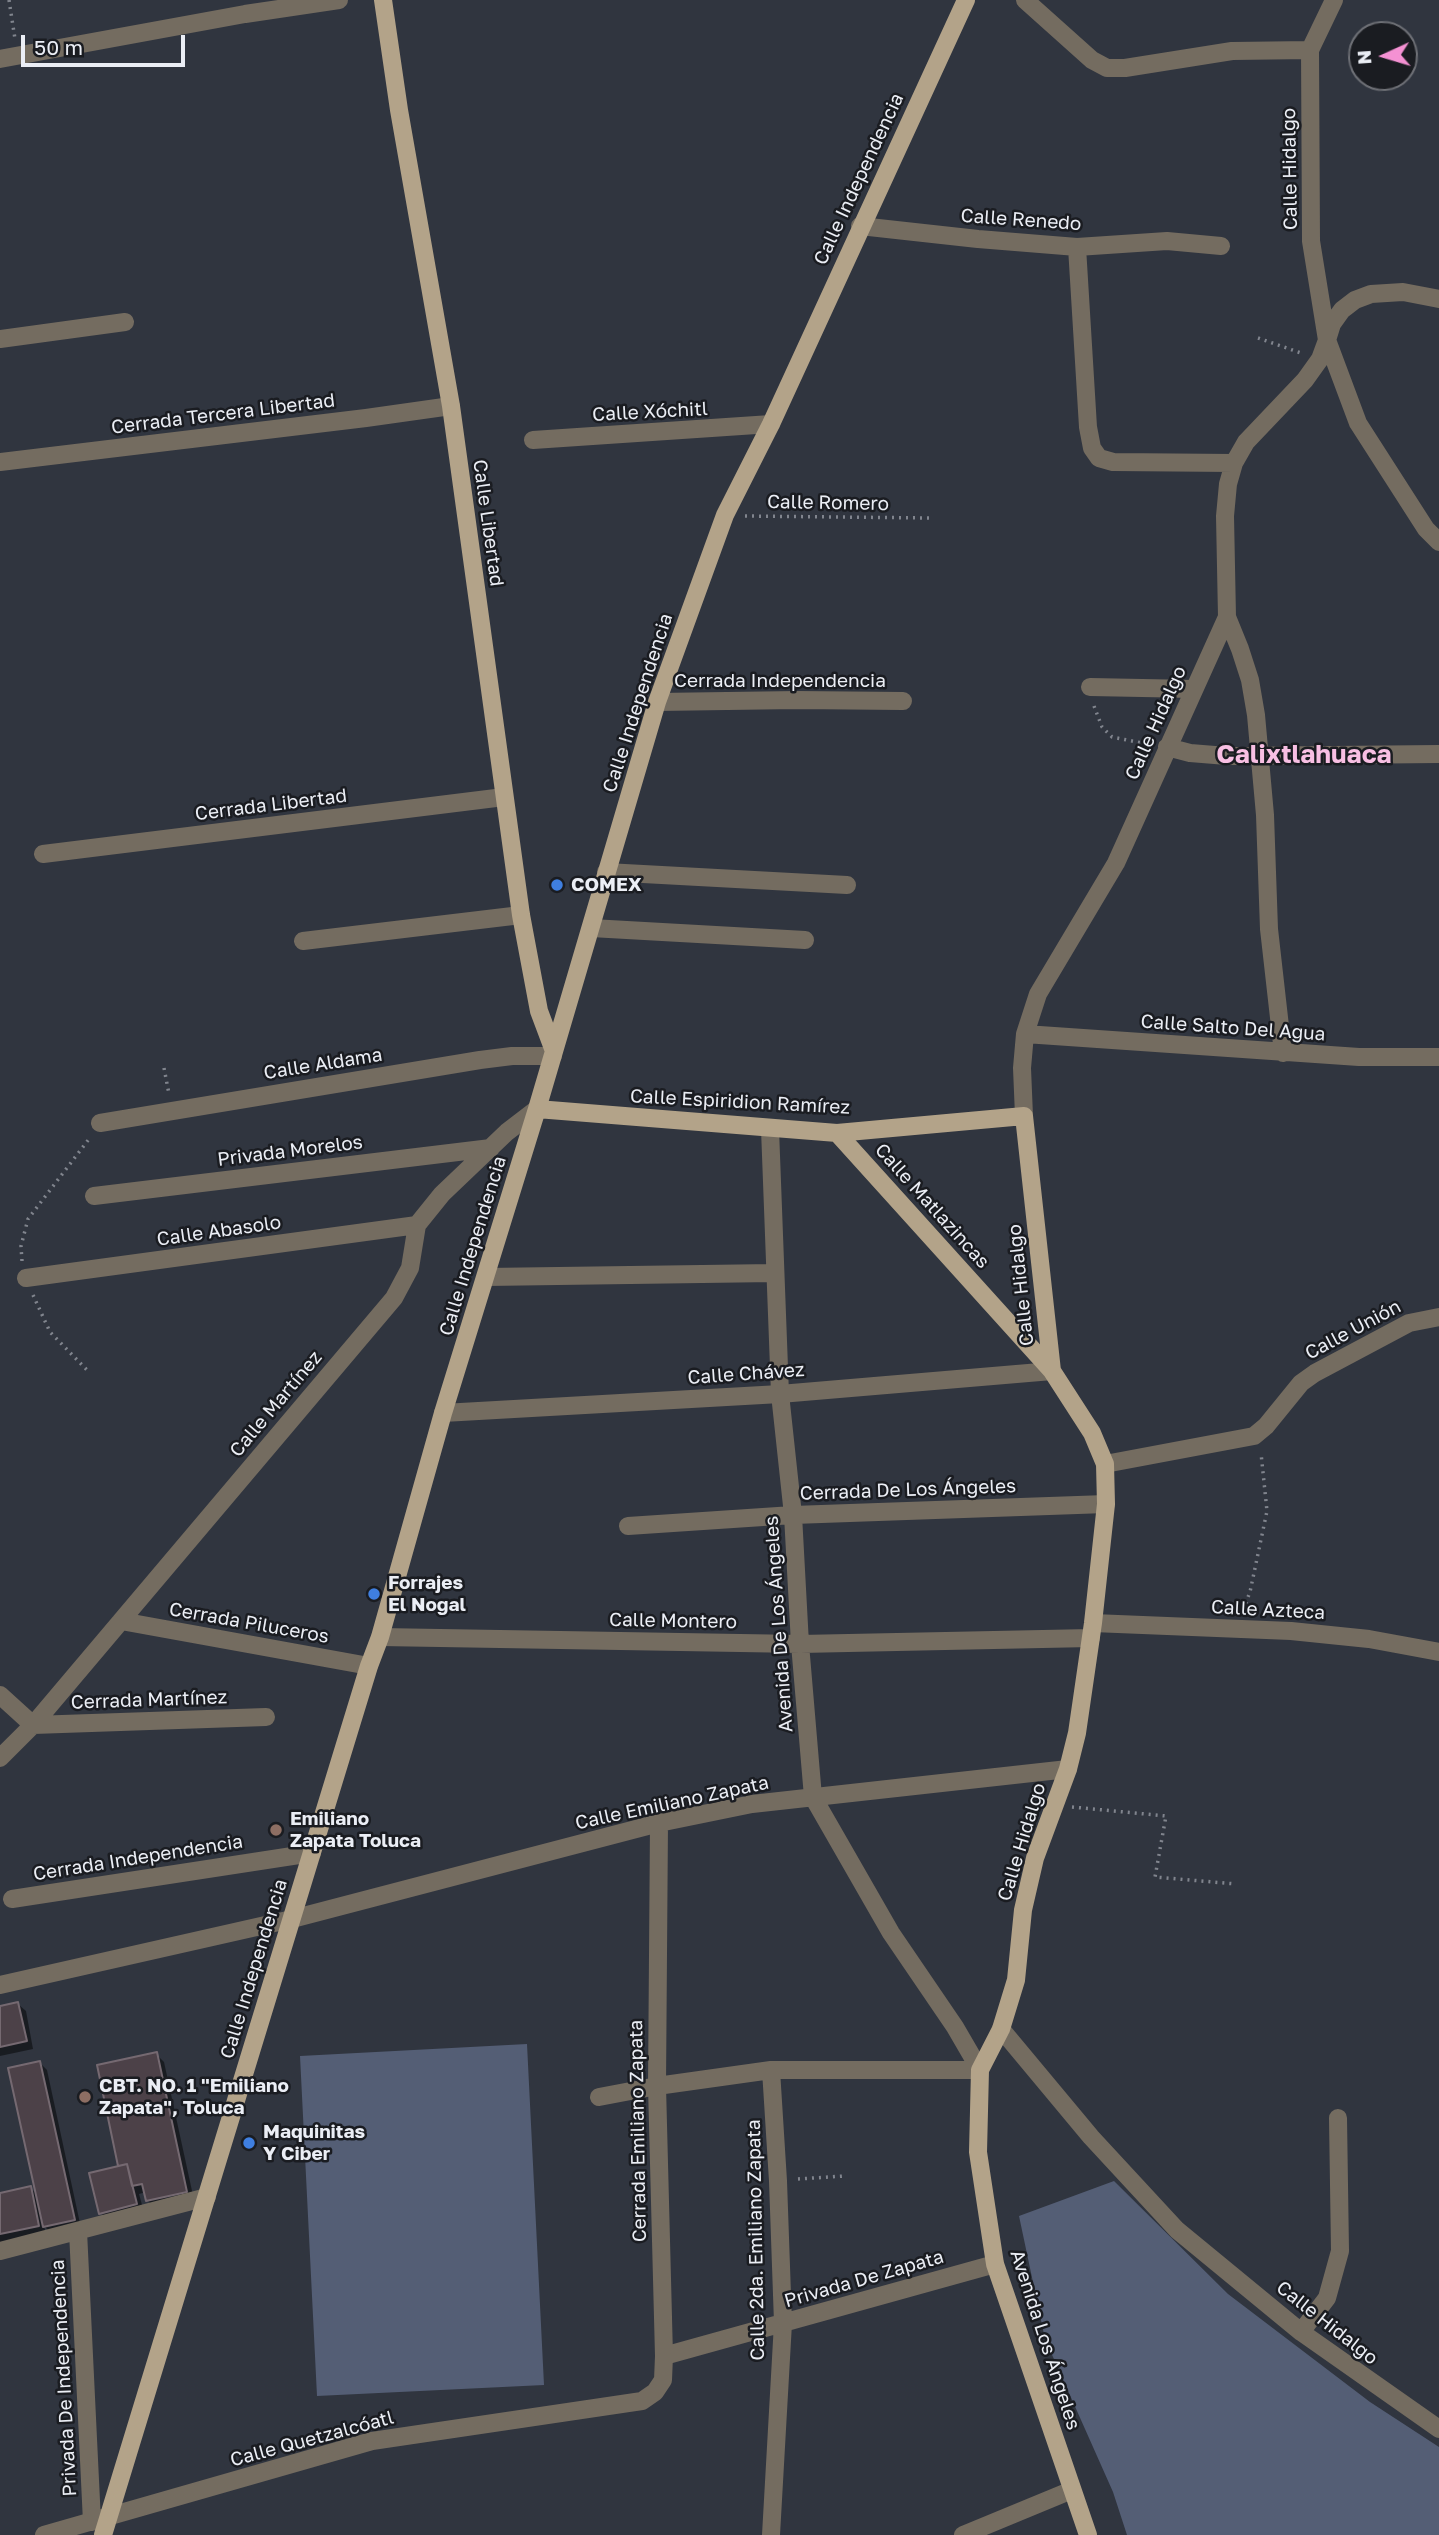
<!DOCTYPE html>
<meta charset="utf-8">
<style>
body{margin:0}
#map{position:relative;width:1439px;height:2535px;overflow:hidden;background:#30353f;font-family:"Golos Text",sans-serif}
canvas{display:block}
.north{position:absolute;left:1348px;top:21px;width:70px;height:70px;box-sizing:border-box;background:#1a1c21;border:2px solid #6e7076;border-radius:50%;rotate:266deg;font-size:19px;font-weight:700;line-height:28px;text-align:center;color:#ebeef5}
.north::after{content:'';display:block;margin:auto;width:24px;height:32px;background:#f491d3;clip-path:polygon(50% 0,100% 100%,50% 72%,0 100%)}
.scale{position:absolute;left:21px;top:35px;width:164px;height:32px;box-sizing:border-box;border:4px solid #ebeef5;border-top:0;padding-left:9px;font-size:21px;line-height:24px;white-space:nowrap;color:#ebeef5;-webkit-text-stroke:5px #1a1c21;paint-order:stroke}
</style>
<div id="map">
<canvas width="1439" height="2535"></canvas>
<div class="north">N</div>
<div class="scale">50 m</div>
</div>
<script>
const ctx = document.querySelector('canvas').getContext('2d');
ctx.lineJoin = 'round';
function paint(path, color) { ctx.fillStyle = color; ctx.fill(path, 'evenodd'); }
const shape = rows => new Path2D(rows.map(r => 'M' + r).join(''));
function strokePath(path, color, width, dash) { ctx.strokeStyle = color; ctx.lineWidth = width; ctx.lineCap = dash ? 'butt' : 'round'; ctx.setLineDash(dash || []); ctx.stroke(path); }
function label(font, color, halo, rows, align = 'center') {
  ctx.font = font + ' "Golos Text",sans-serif'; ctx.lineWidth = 5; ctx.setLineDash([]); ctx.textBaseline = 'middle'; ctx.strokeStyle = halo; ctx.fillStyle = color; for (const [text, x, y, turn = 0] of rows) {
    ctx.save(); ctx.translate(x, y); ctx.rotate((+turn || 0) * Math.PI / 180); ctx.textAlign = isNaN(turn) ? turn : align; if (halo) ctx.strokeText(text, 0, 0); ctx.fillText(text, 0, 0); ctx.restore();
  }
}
const green = shape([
 [527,2044,544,2385,317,2396,300,2056],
 [1114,2181,1228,2294,1370,2402,1439,2447,1439,2535,1127,2535,1113,2492,1045,2339,1019,2216]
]);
const shadow = shape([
 [18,2004,26,2011,33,2049,0,2056,0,2007],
 [156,2054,164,2062,194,2200,155,2208,148,2201,146,2192,139,2194,144,2212,109,2221,101,2213,121,2167,99,2067],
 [39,2062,47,2070,81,2228,52,2234,44,2226,46,2234,0,2243,0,2194,30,2188,38,2195]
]);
const building = shape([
 [18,2002,27,2041,0,2047,0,2006,18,2002],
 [157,2052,187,2192,146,2201,142,2184,132,2186,127,2164,118,2166,97,2065,157,2052],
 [40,2061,75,2220,43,2227,8,2068,40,2061],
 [127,2164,137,2204,99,2214,89,2173,127,2164],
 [31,2186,39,2226,0,2234,0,2193,31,2186]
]);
const path = shape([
 [9,0,15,39],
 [1258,338,1301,353],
 [745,516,930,518],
 [1094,706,1102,727,1112,737,1147,744],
 [164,1068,169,1094],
 [22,1261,21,1246,28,1219,89,1139],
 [33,1295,50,1332,88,1371],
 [1243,1610,1250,1592,1267,1511,1261,1453],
 [1072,1807,1166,1816,1155,1877,1236,1884],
 [798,2179,844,2176]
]);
const minor = shape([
 [1025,0,1092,60,1107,68,1125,68,1232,51,1310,50],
 [0,59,245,14,339,0],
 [860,226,978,239,1077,247,1167,241,1221,246],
 [1077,247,1088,427,1092,448,1099,458,1113,462,1234,463],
 [1439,299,1403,292,1371,294,1355,300,1342,310,1332,324,1327,340,1358,423,1426,529,1439,542],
 [0,339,125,322],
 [533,440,771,424],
 [0,462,366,418,451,406],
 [1227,617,1240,649,1250,680,1256,715,1265,815,1269,929,1283,1053],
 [1090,687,1194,689],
 [657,702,797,700,903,701],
 [1167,747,1190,753,1227,756,1439,754],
 [43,854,504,797],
 [606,872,847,885],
 [591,928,805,940],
 [303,941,521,915],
 [1025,1034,1359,1057,1439,1057],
 [1024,1116,1022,1068,1025,1034,1038,994,1116,863,1227,617,1225,516,1228,484,1234,463,1246,442,1305,380,1320,359,1327,340,1311,241,1310,50,1334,0],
 [100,1123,480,1060,512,1056,553,1056],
 [770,1129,780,1394,793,1515,800,1644,813,1797,891,1933,955,2027,980,2070],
 [94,1196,491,1148],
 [486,1277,774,1273],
 [26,1278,417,1225],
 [443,1413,780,1394,1052,1371],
 [1105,1464,1254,1436,1266,1426,1301,1383,1315,1373,1409,1323,1439,1317],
 [628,1526,793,1515,1106,1504],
 [121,1621,369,1666],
 [1093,1623,1291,1631,1369,1639,1439,1652],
 [380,1637,800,1644,1091,1638],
 [0,1695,33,1725],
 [33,1725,266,1717],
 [0,1758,33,1725,394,1298,410,1268,417,1225,442,1194,507,1132,537,1109],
 [12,1899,312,1853],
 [0,1985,292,1919,659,1823,752,1804,1068,1769],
 [1001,2029,1091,2137,1177,2230,1301,2332,1439,2429],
 [771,2070,778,2181,783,2323,771,2535],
 [599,2097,657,2086,771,2070,980,2070],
 [78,2231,92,2522],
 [0,2251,207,2197],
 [1301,2332,1327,2298,1340,2251,1338,2118],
 [664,2356,995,2264],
 [44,2535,372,2441,642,2401,655,2392,663,2380,664,2356,657,2086,659,1823],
 [963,2535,1072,2490]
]);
const major = shape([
 [383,0,399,110,451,406,521,915,539,1011,554,1051],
 [537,1109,837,1133,1024,1116,1052,1371],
 [837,1133,1052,1371,1092,1433,1105,1464,1106,1504,1093,1623,1077,1733,1068,1769,1035,1858,1023,1910,1016,1980,1001,2029,980,2070,978,2152,995,2264,1088,2535],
 [103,2535,369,1666,380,1637,443,1413,537,1109,657,702,725,515,771,424,966,0]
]);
const markers = [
 [557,885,7,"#3f7fe0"],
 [374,1594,7,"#3f7fe0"],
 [276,1830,7,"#8d6e63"],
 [85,2097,7,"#8d6e63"],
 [249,2143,7,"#3f7fe0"]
];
const streetNames = [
 ["Calle Hidalgo",1290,169,-91],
 ["Calle Independencia",859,179,-65],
 ["Calle Renedo",1021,220,4],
 ["Calle Xóchitl",650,412,-3],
 ["Cerrada Tercera Libertad",223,414,-7],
 ["Calle Romero",828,503,1],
 ["Calle Libertad",488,523,82],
 ["Cerrada Independencia",780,681],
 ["Calle Independencia",638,703,-72],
 ["Calle Hidalgo",1156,723,-66],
 ["Cerrada Libertad",271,805,-7],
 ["Calle Salto Del Agua",1233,1028,4],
 ["Calle Aldama",323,1064,-9],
 ["Calle Espiridion Ramírez",740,1102,3],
 ["Privada Morelos",290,1151,-7],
 ["Calle Matlazincas",932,1206,48],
 ["Calle Abasolo",219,1231,-8],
 ["Calle Independencia",473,1246,-73],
 ["Calle Hidalgo",1021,1285,-96],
 ["Calle Unión",1353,1330,-28],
 ["Calle Chávez",746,1374,-4],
 ["Calle Martínez",276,1404,-50],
 ["Cerrada De Los Ángeles",908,1490,-2],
 ["Calle Azteca",1268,1610,3],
 ["Calle Montero",673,1621,1],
 ["Cerrada Piluceros",249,1623,10],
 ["Avenida De Los Ángeles",779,1624,-94],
 ["Cerrada Martínez",149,1700,-2],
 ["Calle Emiliano Zapata",672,1803,-12],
 ["Calle Hidalgo",1022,1842,-73],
 ["Cerrada Independencia",138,1858,-9],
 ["Calle Independencia",254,1969,-73],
 ["Cerrada Emiliano Zapata",638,2131,-91],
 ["Calle 2da. Emiliano Zapata",756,2240,-91],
 ["Privada De Zapata",864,2279,-16],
 ["Calle Hidalgo",1327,2323,38],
 ["Avenida Los Ángeles",1045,2340,72],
 ["Privada De Independencia",64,2378,-93],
 ["Calle Quetzalcóatl",312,2439,-15]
];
const poiNames = [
 ["COMEX",571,885],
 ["Forrajes",388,1583],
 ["El Nogal",388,1605],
 ["Emiliano",290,1819],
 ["Zapata Toluca",290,1841],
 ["CBT. NO. 1 \"Emiliano",99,2086],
 ["Zapata\", Toluca",99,2108],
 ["Maquinitas",263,2132],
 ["Y Ciber",263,2154]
];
const districtNames = [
 ["Calixtlahuaca",1304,755]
];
paint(green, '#545e75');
paint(shadow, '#0007');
paint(building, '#4c4148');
strokePath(building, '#756971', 2);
strokePath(path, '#81858e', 3.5, [2, 5]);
strokePath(minor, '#746c60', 18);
strokePath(major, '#b3a389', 18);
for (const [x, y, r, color] of markers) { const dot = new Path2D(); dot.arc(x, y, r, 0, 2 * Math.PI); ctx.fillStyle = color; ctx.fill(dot); strokePath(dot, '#1a1c21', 2.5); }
label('19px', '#ebeef5', '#1a1c21', streetNames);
label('bold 19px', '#ebeef5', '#1a1c21', poiNames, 'left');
label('bold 26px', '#f8bfe3', '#1a1c21', districtNames);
</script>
